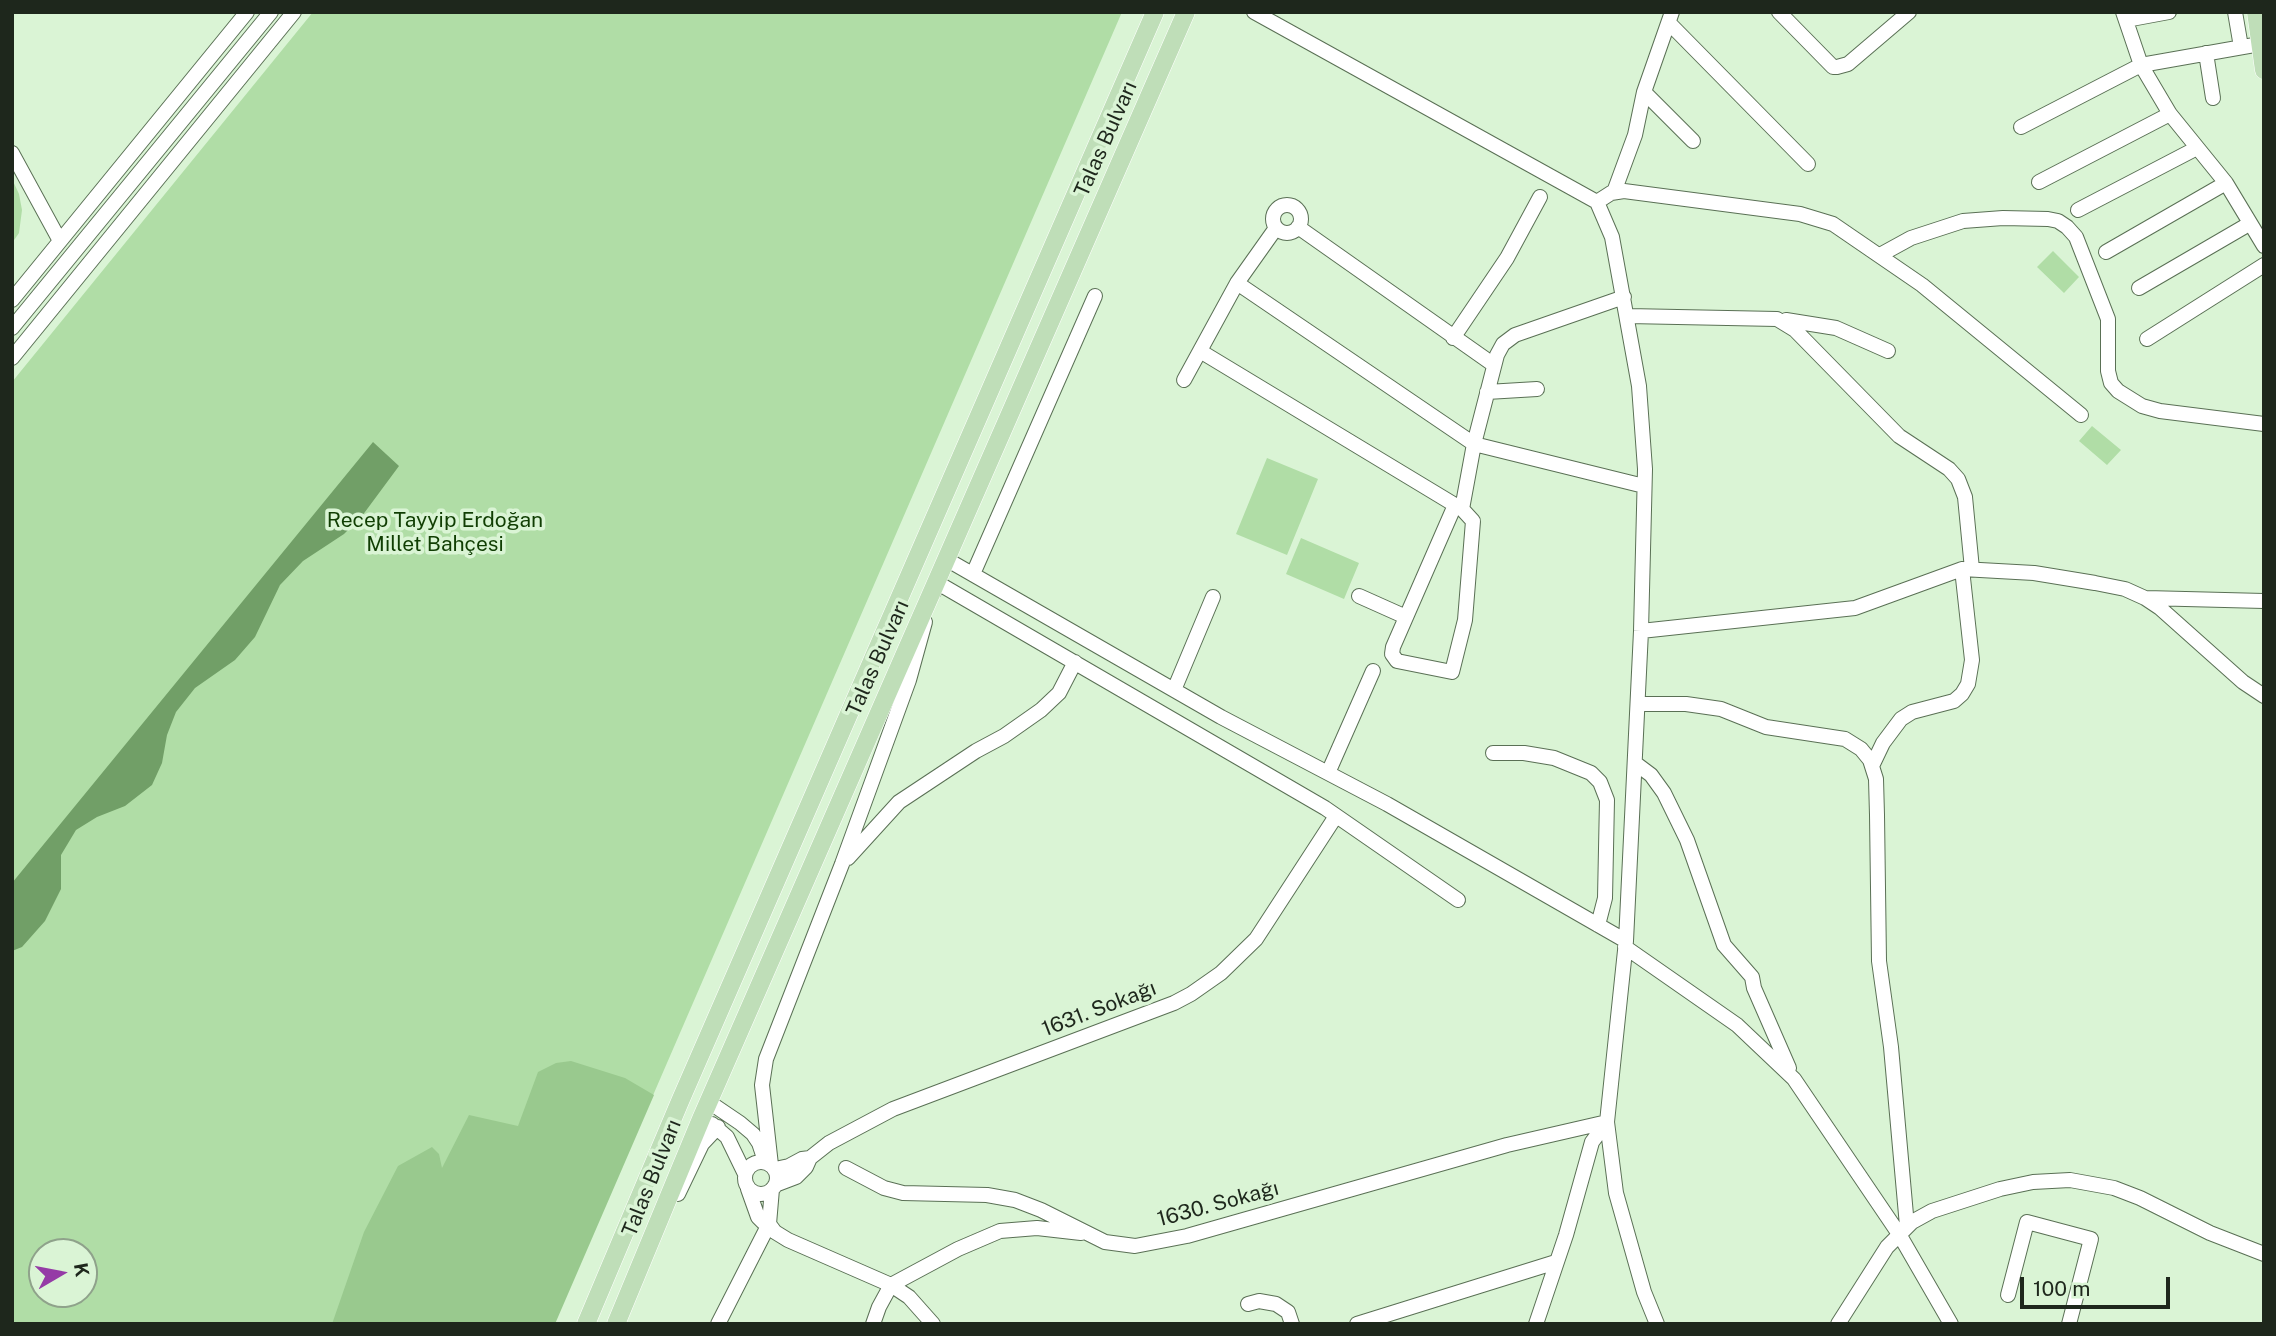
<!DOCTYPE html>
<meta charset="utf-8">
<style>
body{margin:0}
#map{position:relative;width:2276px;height:1336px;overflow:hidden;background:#daf4d5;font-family:"Public Sans",sans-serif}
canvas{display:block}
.frame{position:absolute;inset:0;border:14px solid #1e271c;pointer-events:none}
.north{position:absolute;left:28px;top:1238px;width:70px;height:70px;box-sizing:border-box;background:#daf4d5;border:2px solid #8fa28b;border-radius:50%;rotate:80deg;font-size:19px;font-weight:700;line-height:28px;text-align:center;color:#1e271c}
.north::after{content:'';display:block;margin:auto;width:24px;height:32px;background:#953ba6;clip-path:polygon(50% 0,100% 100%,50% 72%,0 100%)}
.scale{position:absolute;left:2020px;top:1277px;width:150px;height:32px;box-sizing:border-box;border:4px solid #1e271c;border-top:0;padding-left:9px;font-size:21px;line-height:24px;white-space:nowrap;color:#1e271c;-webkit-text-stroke:5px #daf4d5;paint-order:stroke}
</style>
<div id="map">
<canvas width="2276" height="1336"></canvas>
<div class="frame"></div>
<div class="north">K</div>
<div class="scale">100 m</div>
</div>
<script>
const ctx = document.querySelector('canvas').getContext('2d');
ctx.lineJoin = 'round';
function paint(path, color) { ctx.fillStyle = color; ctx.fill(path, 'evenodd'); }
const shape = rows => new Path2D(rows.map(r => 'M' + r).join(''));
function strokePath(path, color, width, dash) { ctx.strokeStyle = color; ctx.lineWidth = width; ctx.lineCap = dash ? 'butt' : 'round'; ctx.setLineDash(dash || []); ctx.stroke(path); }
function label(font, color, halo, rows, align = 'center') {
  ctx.font = font + ' "Public Sans",sans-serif'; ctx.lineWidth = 7; ctx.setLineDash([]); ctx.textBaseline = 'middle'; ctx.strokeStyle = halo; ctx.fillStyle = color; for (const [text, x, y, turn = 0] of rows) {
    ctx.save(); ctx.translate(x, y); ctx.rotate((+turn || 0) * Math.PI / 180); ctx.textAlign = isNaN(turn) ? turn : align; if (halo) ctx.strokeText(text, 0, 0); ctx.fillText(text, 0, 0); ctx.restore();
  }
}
const green = shape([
 [313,12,1122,12,554,1324,12,1324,12,382],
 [42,1252,84,1252,84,1294,42,1294],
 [12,179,19,194,22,210,19,233,12,243],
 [2053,251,2079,277,2064,293,2037,267],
 [2092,426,2121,450,2107,465,2079,441],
 [1267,458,1318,479,1287,555,1236,534],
 [1301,538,1359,563,1344,599,1286,574]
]);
const forest = shape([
 [571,1061,625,1078,654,1095,555,1324,332,1324,364,1232,398,1166,432,1147,439,1154,442,1168,469,1115,518,1126,538,1072,556,1063]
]);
const water = shape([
 [373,442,399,466,362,516,344,534,303,561,280,585,255,637,235,660,195,688,176,712,167,735,162,763,152,785,125,806,97,817,76,830,61,855,61,889,45,921,22,947,12,951,12,883]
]);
const minor = shape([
 [1254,12,1597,202,1612,237,1639,386,1645,469,1641,631,1626,941,1607,1122,1616,1193,1644,1292,1657,1324],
 [1779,12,1833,67,1837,67,1848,64,1909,12],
 [2123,12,2141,65,2170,114,2226,183,2264,246],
 [2235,12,2241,47],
 [2126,20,2169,12],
 [1669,23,1808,164],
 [2206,53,2213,98],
 [1644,92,1693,141],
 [2021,127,2141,65,2260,44],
 [12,153,60,241],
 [2039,182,2170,114],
 [1614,192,1635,135,1644,92,1672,12],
 [1597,202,1611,193,1624,191,1800,214,1833,224,1922,285,2081,415],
 '1273 219a14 14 0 1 1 28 0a14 14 0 1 1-28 0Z',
 [2078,210,2197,148],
 [1298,227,1494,365],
 [2106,252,2226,183],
 [1880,255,1911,238,1963,221,2003,218,2048,219,2058,221,2067,227,2076,237,2108,319,2108,371,2111,383,2118,391,2142,406,2160,411,2264,424],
 [1237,283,1474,444,1644,486],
 [2139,288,2249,224],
 [12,300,247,12],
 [1628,316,1777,319,1795,330,1899,436,1949,469,1958,479,1965,497,1972,569],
 [1786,320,1836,328,1888,351],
 [12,328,271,12],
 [1453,338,1507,258,1540,197],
 [2147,339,2264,265],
 [1200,351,1455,505,1462,509,1473,521,1465,620,1452,672,1397,661,1392,654,1393,647,1455,505],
 [12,358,294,12],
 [1184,380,1237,283,1276,228],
 [1487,392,1537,389],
 [1462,509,1474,444,1497,355,1503,344,1515,335,1624,297],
 [946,559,1221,717,1387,804,1626,941],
 [973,574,1095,296],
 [934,592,936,582,1325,808,1458,900],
 [1359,596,1406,617],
 [2146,598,2264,601],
 [1641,631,1855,608,1962,569,2034,573,2095,583,2125,589,2145,598,2160,608,2243,682,2264,696],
 [1174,690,1213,597],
 [1638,704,1686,704,1721,709,1766,727,1845,739,1861,749,1870,760,1876,779,1877,815,1879,961,1891,1047,1907,1226],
 [1493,753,1524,753,1554,758,1591,773,1600,782,1607,800,1605,898,1598,925],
 [1635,763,1651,775,1664,793,1687,840,1724,945,1752,977,1754,988,1789,1068],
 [1872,766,1883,743,1901,719,1912,712,1954,701,1962,694,1968,684,1972,660,1962,569],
 [1328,773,1373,671],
 [848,858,899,802,976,751,1004,736,1041,710,1059,693,1075,662],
 [1625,947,1737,1025,1794,1079,1899,1234,1951,1324],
 [709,1102,740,1123,753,1134,759,1143,764,1158],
 [712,1124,727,1137,745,1174],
 '745 1178a16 16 0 1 1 32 0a16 16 0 1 1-32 0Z',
 [771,1165,762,1085,766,1059,842,864,909,680,925,622],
 [846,1168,884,1188,903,1193,987,1195,1015,1200,1041,1210,1105,1242,1135,1246,1187,1236,1507,1145,1607,1122],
 [775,1169,789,1166,802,1159,810,1158,829,1143,893,1109,1174,1003,1191,994,1221,973,1256,939,1336,816],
 [775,1185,796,1177,806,1167,810,1158],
 [748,1189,758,1217,763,1222,769,1224,775,1232,788,1240,891,1285,909,1297,933,1324],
 [678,1194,702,1144,718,1127],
 [2008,1295,2027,1222,2091,1239,2069,1324],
 [1248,1304,1259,1301,1276,1304,1288,1312,1292,1324],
 [718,1324,769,1224,772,1189],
 [873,1324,879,1307,891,1285,958,1249,1000,1231,1037,1228,1081,1233],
 [1357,1324,1556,1262],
 [1536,1324,1566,1235,1592,1142,1607,1122],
 [1838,1324,1887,1247,1912,1222,1932,1211,2000,1189,2033,1182,2070,1180,2114,1188,2140,1198,2210,1233,2264,1254]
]);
const major = shape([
 [2256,12,2264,70],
 [586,1324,681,1099,1155,12],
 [616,1324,701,1119,1186,12]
]);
const streetNames = [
 ["Talas Bulvarı",1106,139,-66],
 ["Talas Bulvarı",878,658,-66],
 ["1631. Sokağı",1099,1009,-21],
 ["Talas Bulvarı",652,1178,-68],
 ["1630. Sokağı",1218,1204,-15]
];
const parkNames = [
 ["Recep Tayyip Erdoğan",435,521],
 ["Millet Bahçesi",435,545]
];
paint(green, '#b0dda6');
paint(forest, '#99c98e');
paint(water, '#719f67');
strokePath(minor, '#5a7055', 16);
strokePath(major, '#fff', 19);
strokePath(minor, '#fff', 14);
strokePath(major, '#bfdeb8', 18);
label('21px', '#1e271c', '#daf4d5', streetNames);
label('21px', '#103e03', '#daf4d5', parkNames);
</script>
